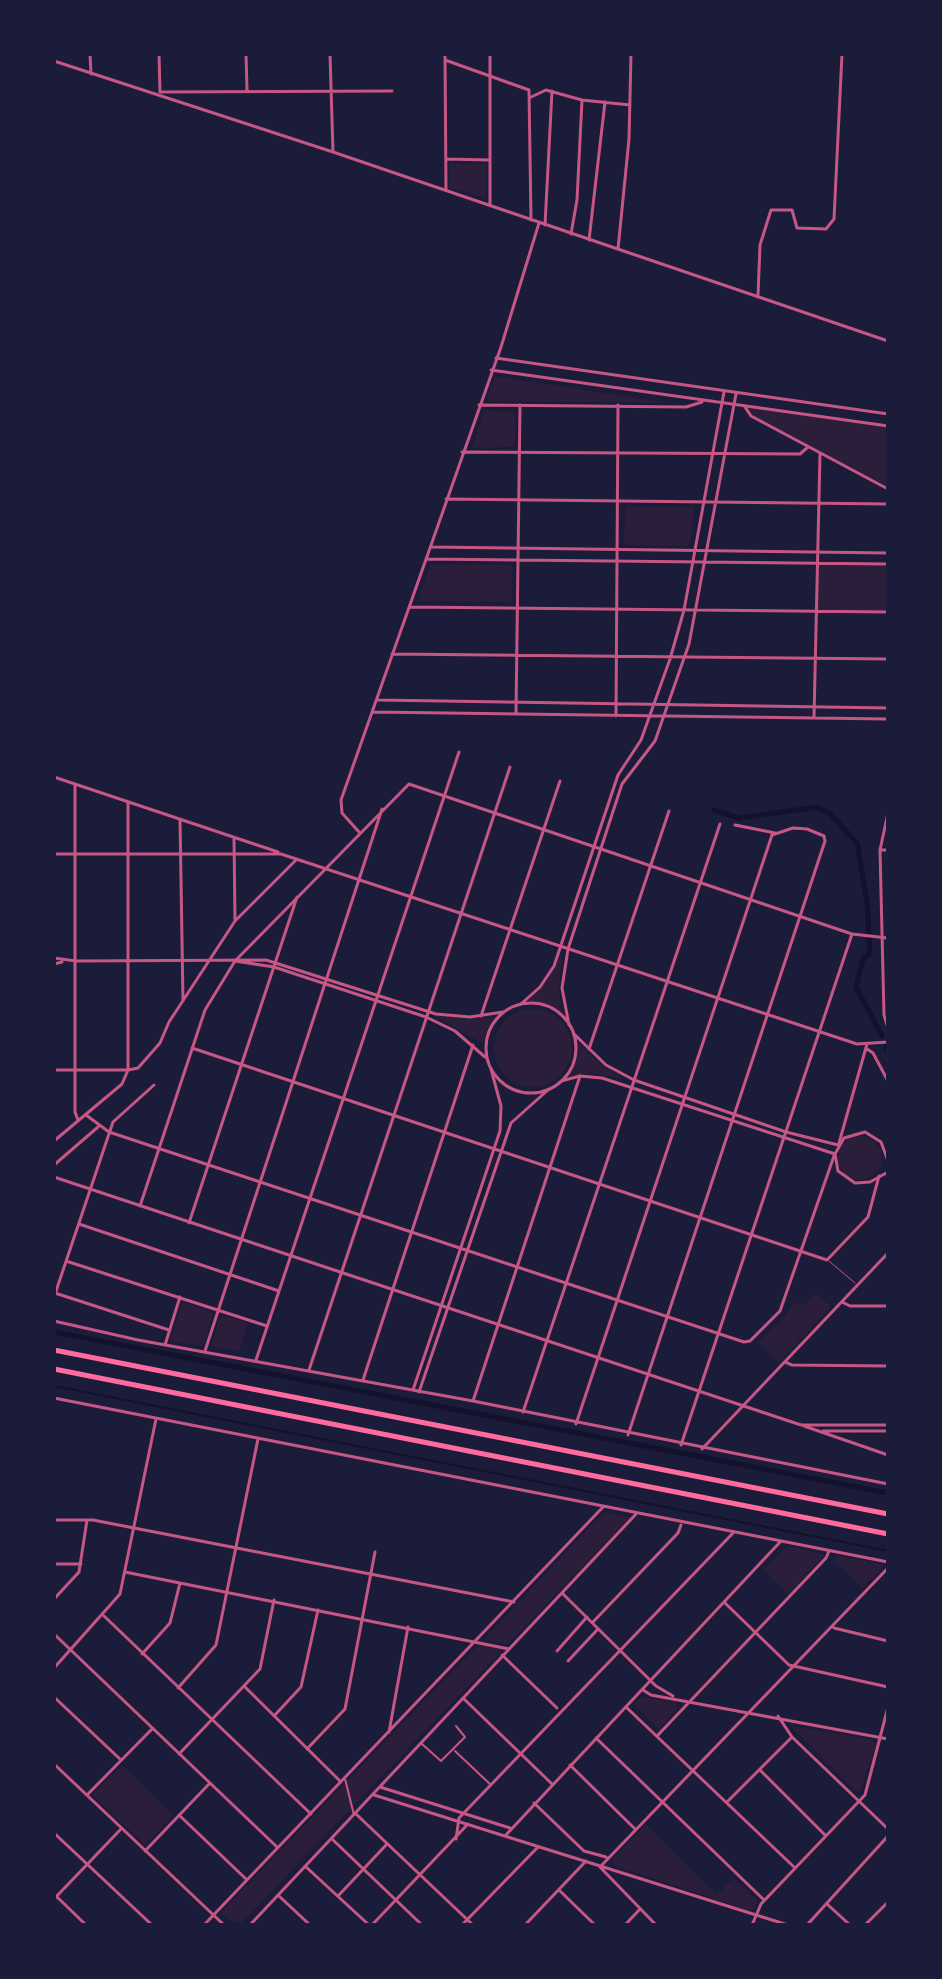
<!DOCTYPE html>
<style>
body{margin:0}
#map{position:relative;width:942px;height:1979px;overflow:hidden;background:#1b1b3a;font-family:Poppins,sans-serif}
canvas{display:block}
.frame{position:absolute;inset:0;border:56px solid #1b1b3a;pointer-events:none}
</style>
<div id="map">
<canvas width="942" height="1979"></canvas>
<div class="frame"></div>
</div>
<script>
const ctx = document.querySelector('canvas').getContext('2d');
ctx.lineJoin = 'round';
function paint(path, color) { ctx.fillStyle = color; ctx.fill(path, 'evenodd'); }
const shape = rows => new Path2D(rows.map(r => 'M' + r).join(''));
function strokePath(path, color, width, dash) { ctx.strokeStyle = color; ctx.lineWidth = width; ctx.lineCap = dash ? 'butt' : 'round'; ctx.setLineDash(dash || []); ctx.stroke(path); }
const green = shape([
 [449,163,486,164,486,198,449,188],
 [494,376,670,403,487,401],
 [745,407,888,426,888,486,820,454,751,416],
 [484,410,515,412,515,444,512,447,472,448],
 [625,507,694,507,691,542,688,546,624,545],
 [816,563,888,564,888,612,816,612],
 [430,564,512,565,512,602,418,601],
 [562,952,559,989,562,1012,553,1006,527,1001,545,984],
 '494 1048a39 39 0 1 1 78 0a39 39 0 1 1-78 0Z',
 [434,1015,467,1019,495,1017,486,1031,483,1044],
 [577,1041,600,1064,624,1079,589,1073,566,1078,576,1062],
 '838 1158a22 22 0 1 1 44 0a22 22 0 1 1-44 0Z',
 [816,1293,831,1307,779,1363,758,1342,785,1318,791,1305,799,1302,804,1305],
 [183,1302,213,1313,204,1346,169,1341],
 [221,1315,248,1323,239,1352,211,1345],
 [604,1512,631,1517,507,1645,484,1639],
 [787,1545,824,1555,789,1594,763,1571],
 [837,1555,886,1565,862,1587,833,1561],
 [479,1644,503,1650,239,1925,220,1913],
 [641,1697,676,1702,677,1708,659,1729,633,1704],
 [790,1726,873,1740,876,1744,860,1791,857,1792],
 [122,1765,174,1815,145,1845,92,1795],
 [646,1824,717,1895,733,1878,758,1901,755,1909,750,1911,613,1865,612,1859]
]);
const stream = shape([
 [54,1386,888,1551]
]);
const canal = shape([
 [714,810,739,818,818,807,829,813,857,843,867,902,870,953,863,959,856,987,882,1036],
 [886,1047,888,1051],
 [54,1332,888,1493]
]);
const service = shape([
 [829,1261,855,1283]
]);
const pedestrian = shape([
 [422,1744,441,1761,465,1737,456,1726],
 [455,1751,491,1785],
 [345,1779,354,1815]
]);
const minor = shape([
 [90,54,91,74],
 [159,54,160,92],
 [246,54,247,90],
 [330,54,333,152],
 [445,54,446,190],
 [490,54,490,205],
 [445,60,529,90,531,220],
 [54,61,333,152,888,341],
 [160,92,392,91],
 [529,98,546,90,582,100,630,105],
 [446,159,490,160],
 [545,225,552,91],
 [571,234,577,200,582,100],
 [589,240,605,102],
 [618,249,629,139,631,54],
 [758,296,760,245,771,210,792,210,797,228,826,229,834,219,842,54],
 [496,358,888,414],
 [491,370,888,426],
 [479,405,686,407,702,402],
 [745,407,751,416,888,489],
 [462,452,800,454,808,447],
 [446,499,888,504],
 [432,547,888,553],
 [426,559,888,564],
 [410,607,888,612],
 [392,654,888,659],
 [378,700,888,708],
 [373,712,888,719],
 [516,713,520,405],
 [616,716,618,405],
 [814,717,820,454],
 [54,777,278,852],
 [75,785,75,1112,78,1120],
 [888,813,880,850,884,1015,888,1028],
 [180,820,183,1001],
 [735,825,775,833],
 [359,832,342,813,341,800,501,347,539,223],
 [234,838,235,921],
 [880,850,888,850],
 [54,854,281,854,857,1044,888,1042],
 [521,1004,540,987,554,966,618,775,641,740,670,659,684,610,724,392],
 [481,1016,560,781],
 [569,1025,562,988,568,949,622,784,655,741,689,644,736,394],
 [192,1048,827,1260,868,1217,879,1176],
 [589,1049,669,811],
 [867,1049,873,1053,888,1081],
 [54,1070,128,1070,128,803],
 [86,1115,109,1132,744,1342,750,1341,780,1311,834,1156],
 [54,1141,122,1084,128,1070,138,1068,160,1043,169,1022,235,921,297,859],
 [839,1143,867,1044],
 [54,1165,98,1127],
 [54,1177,801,1425,888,1425],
 [140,1206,205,1010,235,961,409,784,852,934,888,938],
 [189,1223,297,897],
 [79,1224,279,1291],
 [66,1261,267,1326],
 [55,1293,169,1330],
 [54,1297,113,1122,154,1085],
 [842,1302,850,1306,888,1306],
 [54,1321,138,1340,473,1401,888,1484],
 [165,1345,180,1297],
 [205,1351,382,809],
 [256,1360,459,752],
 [785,1362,792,1365,888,1366],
 [309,1370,510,767],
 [363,1380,473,1045],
 [413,1390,500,1131,501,1106,491,1069],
 [419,1392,511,1123,549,1089],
 [54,1398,888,1562],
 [473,1401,580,1076],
 [523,1412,720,824],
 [576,1424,772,835,793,828,807,829,824,836,825,841,628,1435],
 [804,1426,888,1455],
 [823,1431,888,1431],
 [681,1445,852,934],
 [702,1449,888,1253],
 [54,1520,93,1520,514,1602],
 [54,1564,81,1564],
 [125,1572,509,1649],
 [562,1593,656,1686,673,1696],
 [54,1599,79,1572,87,1520],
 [725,1603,789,1665,888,1687],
 [104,1616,311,1814],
 [593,1622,678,1533,681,1525],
 [834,1628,888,1641],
 [54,1634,277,1847],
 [557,1651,587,1617],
 [142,1654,170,1623,180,1583],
 [502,1655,557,1708],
 [568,1661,598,1629],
 [54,1668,120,1594,156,1419],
 [244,1686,341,1782],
 [178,1688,216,1645,258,1439],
 [643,1690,651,1695,888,1739],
 [54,1697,121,1760],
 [463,1698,552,1784],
 [626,1707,794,1867],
 [274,1716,301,1687,318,1610],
 [778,1716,792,1737,888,1829],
 [389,1732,408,1627],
 [658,1735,826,1558,829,1551],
 [596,1738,763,1899],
 [307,1749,345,1709,375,1552],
 [179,1754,260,1669,274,1600],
 [54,1764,224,1925],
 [570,1765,635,1829],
 [760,1770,825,1835],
 [380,1787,510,1828],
 [88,1794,152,1729],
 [374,1795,788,1925],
 [727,1802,792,1737],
 [534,1803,584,1851,606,1857],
 [356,1814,473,1925],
 [179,1815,246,1879],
 [54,1833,152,1925],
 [505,1836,781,1541],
 [332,1839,422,1925],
 [456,1839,459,1818,733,1533],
 [145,1851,209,1784],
 [305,1866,369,1925],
 [600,1867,888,1568],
 [600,1867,656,1925],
 [559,1890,595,1925],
 [54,1894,86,1925],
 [279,1896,310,1925],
 [338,1896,387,1844],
 [54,1899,120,1830],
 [827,1904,850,1925],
 [204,1925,603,1507],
 [250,1925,636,1514],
 [372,1925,468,1824],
 [462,1925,538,1847],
 [525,1925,586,1861],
 [625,1925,640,1909],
 [752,1925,761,1904,865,1795,888,1707],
 [807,1925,888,1836],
 [865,1925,888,1902]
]);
const tertiary = shape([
 [54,958,76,961,266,960,436,1014,470,1017,503,1012],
 [235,961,274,967,426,1017,455,1031,485,1057],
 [54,964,62,962],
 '486 1048a45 45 0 1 1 90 0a45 45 0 1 1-90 0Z',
 [574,1034,606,1065,634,1080,786,1132,838,1145],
 [561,1081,580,1076,602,1078,835,1154],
 [888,1161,881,1142,865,1132,844,1138,835,1154,838,1171,855,1183,870,1182,888,1172]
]);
const motorway = shape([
 [54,1350,888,1514],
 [54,1369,888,1534]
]);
paint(green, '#2a1e3b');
strokePath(stream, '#12122b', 2);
strokePath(canal, '#12122b', 5);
strokePath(service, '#c65784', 1);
strokePath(pedestrian, '#c65784', 2);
strokePath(minor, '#c65784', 3);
strokePath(tertiary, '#c65784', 3);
strokePath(motorway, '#ff6b9d', 5);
</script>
